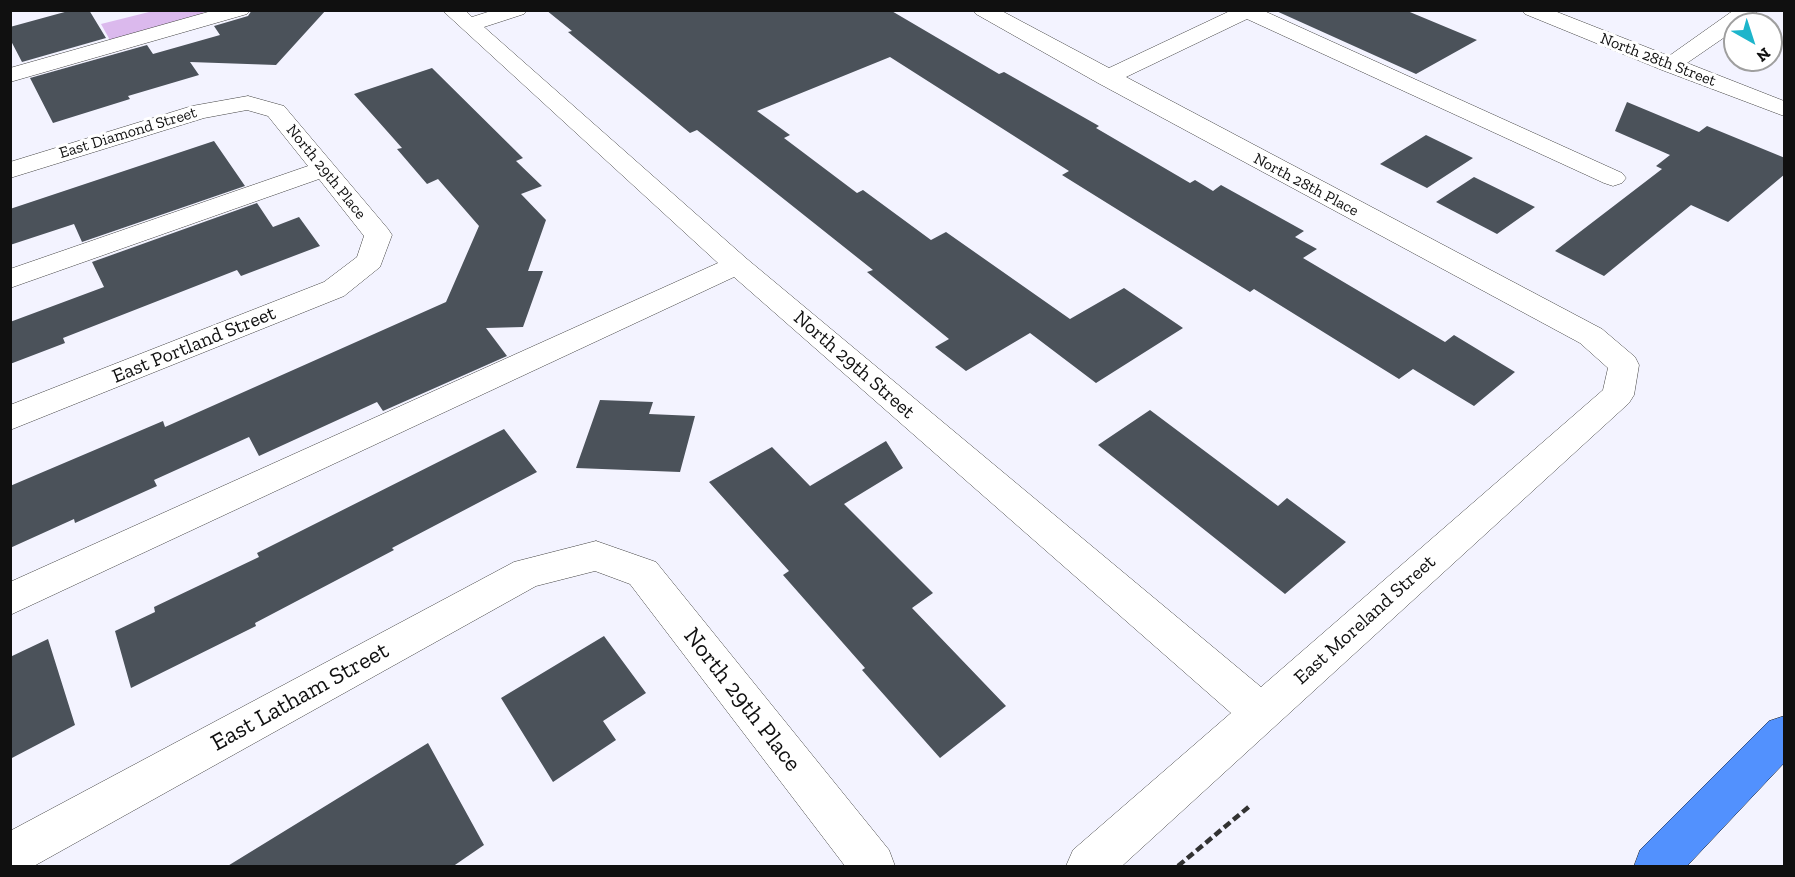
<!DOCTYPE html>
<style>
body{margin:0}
#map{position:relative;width:1795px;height:877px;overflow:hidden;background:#f3f3ff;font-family:"Zilla Slab",serif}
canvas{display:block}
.frame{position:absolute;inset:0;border:12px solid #101010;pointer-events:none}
.north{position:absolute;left:1723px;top:12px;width:60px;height:60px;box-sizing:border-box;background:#fff;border:2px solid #9f9f9f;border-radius:50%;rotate:141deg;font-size:16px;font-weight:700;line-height:24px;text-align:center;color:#101010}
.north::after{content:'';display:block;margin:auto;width:21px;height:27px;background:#1db5cb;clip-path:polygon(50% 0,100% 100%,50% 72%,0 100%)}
</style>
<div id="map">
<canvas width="1795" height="877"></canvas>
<div class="frame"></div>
<div class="north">N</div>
</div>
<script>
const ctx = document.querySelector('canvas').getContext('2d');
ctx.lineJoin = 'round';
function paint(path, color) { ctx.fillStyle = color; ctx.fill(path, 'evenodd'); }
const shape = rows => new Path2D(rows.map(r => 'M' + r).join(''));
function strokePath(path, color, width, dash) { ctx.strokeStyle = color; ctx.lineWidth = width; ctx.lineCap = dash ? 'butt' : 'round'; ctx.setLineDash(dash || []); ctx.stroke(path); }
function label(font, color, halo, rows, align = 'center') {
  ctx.font = font + ' "Zilla Slab",serif'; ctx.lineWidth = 6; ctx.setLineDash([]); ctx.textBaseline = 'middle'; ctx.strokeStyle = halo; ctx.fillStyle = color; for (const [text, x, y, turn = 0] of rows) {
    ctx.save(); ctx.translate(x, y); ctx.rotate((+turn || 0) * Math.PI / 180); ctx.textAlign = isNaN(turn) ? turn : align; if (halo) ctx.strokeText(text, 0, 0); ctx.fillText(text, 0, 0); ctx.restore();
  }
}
const green = shape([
 [153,11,202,11,206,16,111,42,101,24]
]);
const building = shape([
 [72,10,89,10,106,38,22,62,10,39,10,27],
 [252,10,326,10,276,65,190,62,199,75,128,96,130,99,53,123,30,78,147,45,153,54,220,35,214,26,248,16],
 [546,10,890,10,999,74,1004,72,1099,126,1096,128,1190,183,1195,180,1213,191,1221,185,1304,231,1295,237,1317,249,1303,258,1445,342,1454,335,1515,372,1474,406,1413,369,1399,379,1254,289,1250,292,1062,175,1069,171,890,57,757,111,790,135,784,138,857,193,863,190,931,240,946,232,1070,319,1124,288,1183,328,1096,383,1030,333,966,371,935,347,949,339,867,272,873,270,697,130,690,133,568,32,572,31],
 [1274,10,1405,10,1477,40,1416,74],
 [432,68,523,158,516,161,542,186,521,194,546,220,528,271,543,271,523,327,486,328,507,356,383,411,377,402,259,456,249,437,154,480,157,486,75,523,74,519,10,548,10,486,163,421,165,427,446,302,479,226,438,179,427,184,397,149,402,148,354,94],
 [1627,102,1699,132,1707,126,1785,158,1785,174,1728,222,1691,205,1604,276,1555,251,1662,169,1656,166,1670,155,1615,131],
 [1426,135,1473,158,1427,188,1380,164],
 [214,141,245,186,82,242,74,224,10,245,10,209],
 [1474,177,1535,207,1497,234,1436,202],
 [257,203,273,227,299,217,320,246,241,276,237,270,63,338,65,343,10,364,10,322,104,287,92,262],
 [600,400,653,402,649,414,695,416,680,472,576,468],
 [1150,410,1278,506,1287,498,1346,542,1285,594,1098,445],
 [504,429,537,472,392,548,394,550,255,623,256,626,131,688,115,631,155,612,154,607,259,557,257,553],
 [886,441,903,468,844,504,933,593,912,608,1006,706,940,758,862,670,865,668,783,575,789,571,709,482,772,447,810,486],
 [604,636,646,693,603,721,616,740,553,782,501,698],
 [48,639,75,725,10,759,10,657],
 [428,743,484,845,452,867,226,867]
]);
const path = shape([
 [1178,866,1251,805]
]);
const minor = shape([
 [215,10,250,10,247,14,10,82,10,68,215,10],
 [442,10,465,10,472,17,494,10,527,10,524,14,484,27,747,259,1261,687,1603,390,1608,368,1580,343,1098,83,976,14,973,10,1000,10,1109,68,1232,10,1262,10,1622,173,1626,178,1622,183,1613,186,1604,183,1247,19,1126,77,1602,329,1635,357,1639,365,1634,395,1629,403,1122,866,1066,866,1073,850,1231,713,734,277,10,615,10,582,718,263,442,10],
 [1522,10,1552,10,1669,56,1734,10,1759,10,1743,24,1735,24,1735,30,1687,63,1784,101,1784,116,1662,70,1525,14,1522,10],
 [248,96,284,106,388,229,392,235,380,267,344,296,10,430,10,405,324,282,357,257,364,236,319,179,10,288,10,269,308,166,268,116,247,110,204,118,10,178,10,162,192,106,248,96],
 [596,541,656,562,889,850,895,866,845,866,630,584,595,571,536,586,34,866,10,866,10,831,514,562,596,541]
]);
const highway = shape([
 [1784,716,1784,763,1687,866,1634,866,1640,850,1769,721,1784,716]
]);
const farStreetnames = [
 ["North 28th Street",1658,60,21],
 ["East Diamond Street",128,133,-17],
 ["North 29th Place",326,172,51],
 ["North 28th Place",1306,185,28]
];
const streetNames = [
 ["East Portland Street",194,345,-22],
 ["North 29th Street",854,365,41],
 ["East Moreland Street",1365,620,-42]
];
const nearStreetnames = [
 ["East Latham Street",300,697,-29],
 ["North 29th Place",742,700,52]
];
paint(green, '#dbb9ed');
paint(building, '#4b525a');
strokePath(minor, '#434343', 1);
strokePath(highway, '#212121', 1);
strokePath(path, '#323232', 4.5, [8, 4]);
paint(minor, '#fff');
paint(highway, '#5291fe');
label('16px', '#101010', '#fff', farStreetnames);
label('20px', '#101010', '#fff', streetNames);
label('24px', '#101010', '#fff', nearStreetnames);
</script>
